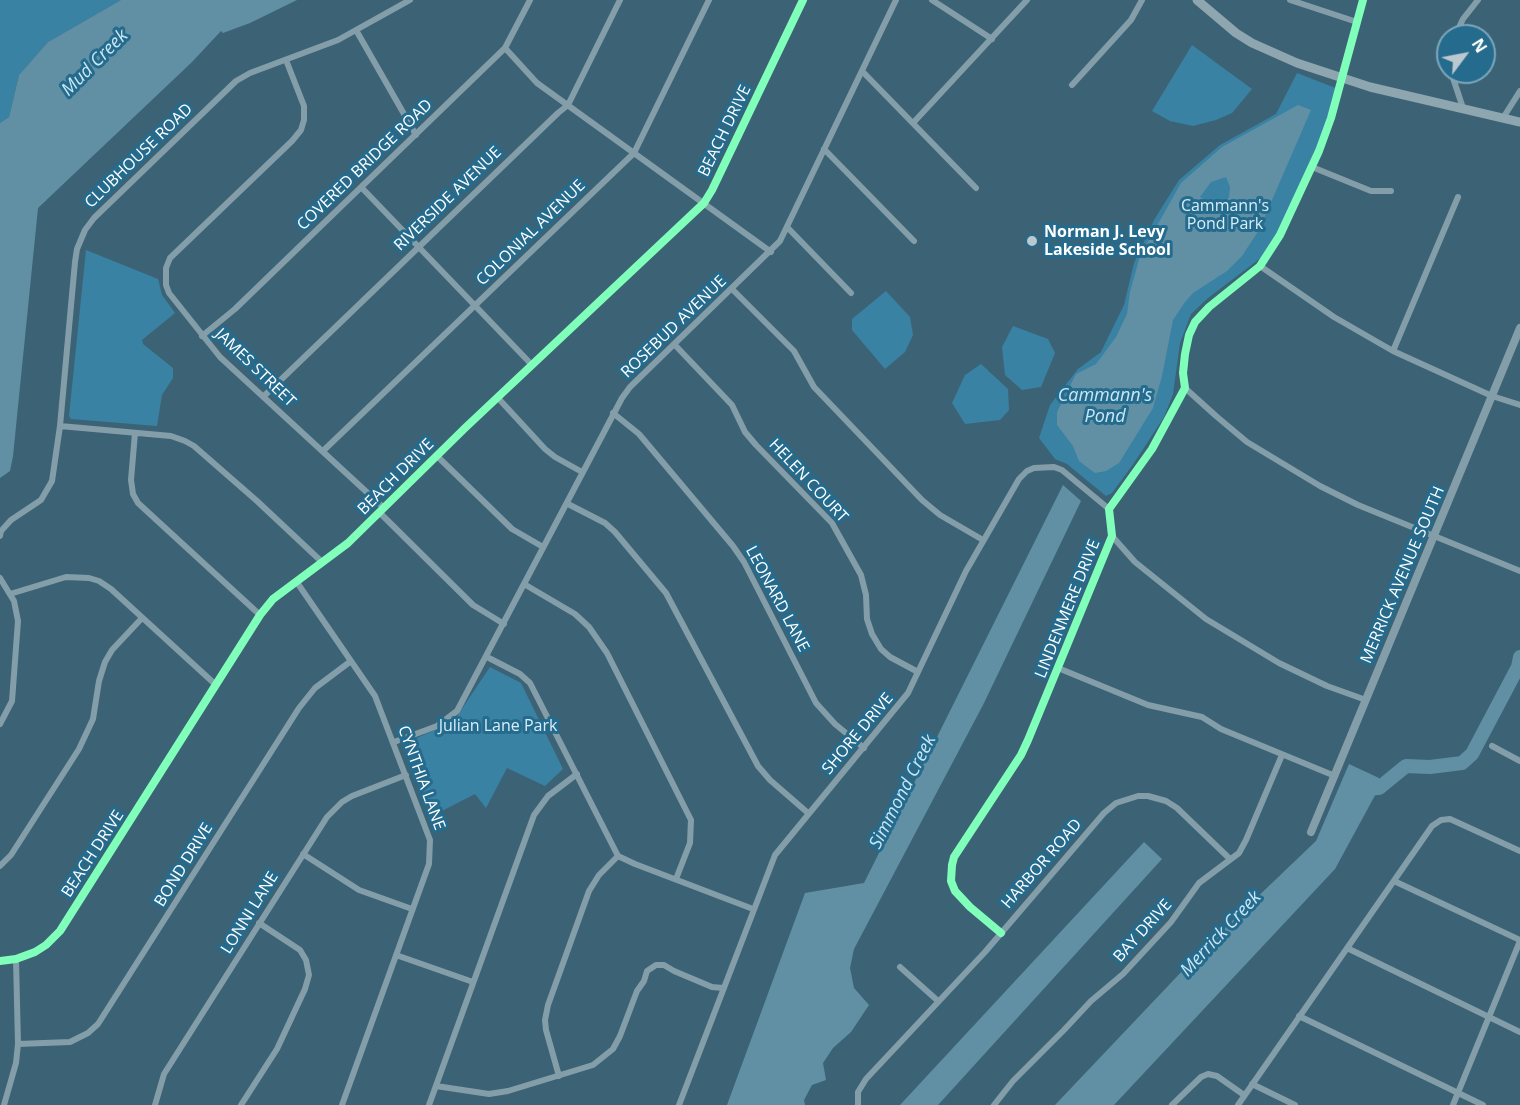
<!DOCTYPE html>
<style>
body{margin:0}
#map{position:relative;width:1520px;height:1105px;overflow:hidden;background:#3c6375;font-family:"Open Sans",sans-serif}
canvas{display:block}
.north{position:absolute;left:1436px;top:24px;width:60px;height:60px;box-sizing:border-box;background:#246b8d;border:2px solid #7ca6bb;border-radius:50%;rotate:58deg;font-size:16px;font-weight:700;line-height:24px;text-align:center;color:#fff}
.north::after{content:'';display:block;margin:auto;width:21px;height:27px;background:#bbc8cf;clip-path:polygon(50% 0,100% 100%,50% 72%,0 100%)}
</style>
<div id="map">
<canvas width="1520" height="1105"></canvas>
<div class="north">N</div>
</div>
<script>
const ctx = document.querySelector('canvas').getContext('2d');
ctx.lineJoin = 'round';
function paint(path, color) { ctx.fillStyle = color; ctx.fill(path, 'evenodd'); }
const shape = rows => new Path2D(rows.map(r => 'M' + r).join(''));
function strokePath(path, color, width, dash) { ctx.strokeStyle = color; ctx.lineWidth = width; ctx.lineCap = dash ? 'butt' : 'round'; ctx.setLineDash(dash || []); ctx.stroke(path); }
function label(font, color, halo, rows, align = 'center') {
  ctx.font = font + ' "Open Sans",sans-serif'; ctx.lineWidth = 6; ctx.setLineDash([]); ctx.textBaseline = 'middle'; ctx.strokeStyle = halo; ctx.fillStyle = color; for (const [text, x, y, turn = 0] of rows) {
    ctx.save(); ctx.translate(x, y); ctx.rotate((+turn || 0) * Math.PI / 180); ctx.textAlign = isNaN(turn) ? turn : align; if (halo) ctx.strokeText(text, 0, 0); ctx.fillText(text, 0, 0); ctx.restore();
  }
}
const green = shape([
 [0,0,121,0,48,42,19,75,9,117,0,123],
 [1192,45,1252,89,1232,113,1216,120,1193,126,1170,121,1152,111],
 [1297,73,1338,89,1319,150,1281,230,1266,254,1208,298,1191,314,1180,343,1173,394,1164,417,1134,463,1112,493,1106,496,1067,464,1055,459,1039,438,1050,405,1078,369,1101,352,1124,305,1134,263,1154,220,1179,180,1220,145,1276,114],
 [86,250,158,279,162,295,175,313,142,340,143,344,173,368,173,378,162,395,157,426,71,419,69,416],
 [886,291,910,317,913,335,905,352,885,369,852,330,852,319],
 [1013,326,1048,339,1055,353,1041,387,1022,390,1005,375,1002,347],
 [981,364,1008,389,1009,410,1000,420,965,424,952,403,965,375],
 [490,667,521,683,563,769,545,786,507,768,486,808,475,794,432,816,403,744,453,722]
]);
const water = shape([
 [121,0,297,0,250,23,223,33,221,31,192,62,38,208,13,456,10,471,0,478,0,123,9,117,19,75,48,42],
 [1298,105,1311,110,1259,230,1242,256,1227,271,1193,293,1185,302,1173,320,1162,376,1153,408,1119,463,1106,471,1095,473,1079,461,1073,446,1057,425,1057,412,1076,374,1096,364,1116,337,1127,314,1130,292,1140,256,1181,183,1222,147],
 [1226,177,1230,187,1229,197,1223,207,1219,209,1200,197,1211,182],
 [1063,485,1081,501,983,705,854,949,850,968,854,988,869,1005,851,1032,833,1048,823,1063,826,1080,812,1085,804,1100,805,1105,727,1105,805,893,864,883],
 [1349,764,1379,778,1379,788,1335,869,1114,1105,1055,1105,1205,947,1316,841],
 [1144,842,1162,859,938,1105,900,1105]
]);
const river = shape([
 [1363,789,1379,788,1406,766,1430,767,1462,763,1472,754,1518,667,1520,657]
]);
const minor = shape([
 [932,0,992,39],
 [1290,0,1357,22],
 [356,30,416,135],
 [1455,36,1463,19,1478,0],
 [505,48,537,83,771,252],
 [1448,53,1448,62],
 [286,60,304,106,304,120,301,130,292,141,170,258,166,268,166,285,169,293,220,357,384,508],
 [862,71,976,188],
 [1451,72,1463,108],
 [1072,85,1131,20,1142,0],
 [1503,118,1520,91],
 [913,123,1027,0],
 [824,149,914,241],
 [1312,167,1371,191,1391,191],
 [362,188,532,365],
 [787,227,851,293],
 [1260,266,1334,317,1393,351,1492,396,1520,405],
 [732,289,794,351,814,387,922,500,940,515,983,540],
 [202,336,235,309,505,48,530,0],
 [674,344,732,405,745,432,756,445,832,523,861,575,866,595,867,619,872,634,881,649,890,657,918,672],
 [1393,351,1458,197],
 [1185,388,1216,416,1247,442,1320,486,1358,505,1520,571],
 [264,396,558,113,568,105,620,0],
 [498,398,545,449,555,457,582,472],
 [613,413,639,434,733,546,744,562,816,703,835,724,864,748],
 [60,426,171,436,185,441,194,446,257,501,322,562],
 [135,433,131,480,133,494,138,503,260,615],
 [323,451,634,153,709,0],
 [437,456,512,529,543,547],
 [568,504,605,523,615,532,666,593,758,766,770,780,808,813],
 [380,513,473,605,504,624],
 [0,536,1,531,11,520,41,500,52,481,60,426,75,262,77,249,85,230,94,218,236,81,250,73,338,40,410,0],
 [1112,536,1135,562,1206,619,1279,663,1327,686,1366,700],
 [0,578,14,601,18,621,12,701,0,724],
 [296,581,375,696,430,840,429,864,342,1105],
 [524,584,575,614,589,627,607,653,691,820,690,843,676,879],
 [10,594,66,577,89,578,99,581,111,589,216,685],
 [487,657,520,674,530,683,618,856,635,864,753,909],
 [1058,668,1148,705,1202,717,1221,729,1335,776],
 [394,742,437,726,457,711,622,398,630,387,780,241,896,0],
 [1492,746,1520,761],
 [303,854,359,890,412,909],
 [0,866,11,855,79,749,93,719,99,681,105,662,112,650,142,618],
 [1394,881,1520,940],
 [1001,933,970,907,955,891,951,881,952,865,954,857,1021,755,1028,740,1112,536,1109,509,1152,449,1185,388,1183,373,1185,354,1189,335,1195,322,1209,307,1260,266,1280,235,1319,151,1331,118,1363,0],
 [1347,948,1520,1032],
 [396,955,473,982],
 [0,961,16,959,35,952,46,945,60,931,260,615,273,599,348,543,465,428,704,203,712,190,803,0],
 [900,967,938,1001],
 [1299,1016,1483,1105],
 [18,1044,70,1042,88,1033,98,1024,299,708,315,688,351,661],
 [559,1076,546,1030,545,1020,548,1005,589,891,599,875,618,856],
 [1252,1084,1295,1105],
 [436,1086,489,1094,508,1091,593,1065,613,1049,620,1036,637,991,644,981,647,971,656,965,664,965,674,971,712,987,723,988],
 [4,1105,16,1063,18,1044,16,959],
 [155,1105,164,1074,327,817,342,802,352,796,406,775],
 [241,1105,277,1049,305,989,309,975,306,960,300,950,259,923],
 [429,1105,534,815,548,796,577,774],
 [679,1105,775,855,908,693,966,571,1019,479,1027,471,1034,468,1054,467,1062,470,1109,509],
 [858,1105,858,1092,866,1079,985,952,1104,813,1116,803,1138,796,1148,796,1166,801,1177,808,1230,859],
 [994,1105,1013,1081,1064,1030,1091,1001,1123,974,1171,922,1199,883,1239,853,1246,840,1282,755],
 [1172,1105,1201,1077,1208,1074,1217,1076,1244,1095],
 [1238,1105,1432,826,1441,820,1450,819,1520,851],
 [1453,1105,1520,941]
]);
const tertiary = shape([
 [1311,832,1520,328]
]);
const primary = shape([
 [1197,0,1236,33,1252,43,1297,63,1370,87,1520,122]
]);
const cycleway = shape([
 [1001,933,970,907,955,891,951,881,952,865,954,857,1021,755,1028,740,1112,536,1109,509,1152,449,1185,388,1183,373,1185,354,1189,335,1195,322,1209,307,1260,266,1280,235,1319,151,1331,118,1363,0],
 [0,961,16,959,35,952,46,945,60,931,260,615,273,599,348,543,465,428,704,203,712,190,803,0]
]);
const markers = [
 [1032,241,6,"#bbc8cf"]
];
const streetNames = [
 ["BEACH DRIVE",725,131,-64],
 ["CLUBHOUSE ROAD",139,156,-44],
 ["COVERED BRIDGE ROAD",365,165,-44],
 ["RIVERSIDE AVENUE",448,199,-44],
 ["COLONIAL AVENUE",531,233,-44],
 ["ROSEBUD AVENUE",674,327,-44],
 ["JAMES STREET",255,368,44],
 ["BEACH DRIVE",396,477,-45],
 ["HELEN COURT",808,481,47],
 ["MERRICK AVENUE SOUTH",1403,575,-67],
 ["LEONARD LANE",777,599,62],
 ["LINDENMERE DRIVE",1068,609,-68],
 ["SHORE DRIVE",858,734,-50],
 ["CYNTHIA LANE",421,778,70],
 ["BEACH DRIVE",93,854,-57],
 ["HARBOR ROAD",1042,864,-49],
 ["BOND DRIVE",184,865,-58],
 ["LONNI LANE",250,913,-58],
 ["BAY DRIVE",1143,931,-48]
];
const parkNames = [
 ["Cammann's",1225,206],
 ["Pond Park",1225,224],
 ["Julian Lane Park",498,726]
];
const poiNames = [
 ["Norman J. Levy",1044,232],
 ["Lakeside School",1044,250]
];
const waterNames = [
 ["Mud Creek",95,63,-45],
 ["Cammann's",1105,396],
 ["Pond",1105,417],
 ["Simmond Creek",903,792,-63],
 ["Merrick Creek",1221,934,-47]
];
paint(green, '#3982a3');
paint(water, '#6190a5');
strokePath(river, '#6190a5', 14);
strokePath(minor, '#839ea9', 6);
strokePath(tertiary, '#839ea9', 8);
strokePath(primary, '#8ea6b0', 9);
strokePath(cycleway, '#80ffba', 8);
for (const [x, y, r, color] of markers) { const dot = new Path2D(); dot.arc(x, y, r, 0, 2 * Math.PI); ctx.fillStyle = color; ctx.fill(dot); strokePath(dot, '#246b8d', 2); }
label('16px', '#fff', '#246b8d', streetNames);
label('16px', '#d8eef8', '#246b8d', parkNames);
label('bold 16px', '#fff', '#246b8d', poiNames, 'left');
label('italic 18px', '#c9e7f4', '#246b8d', waterNames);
</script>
